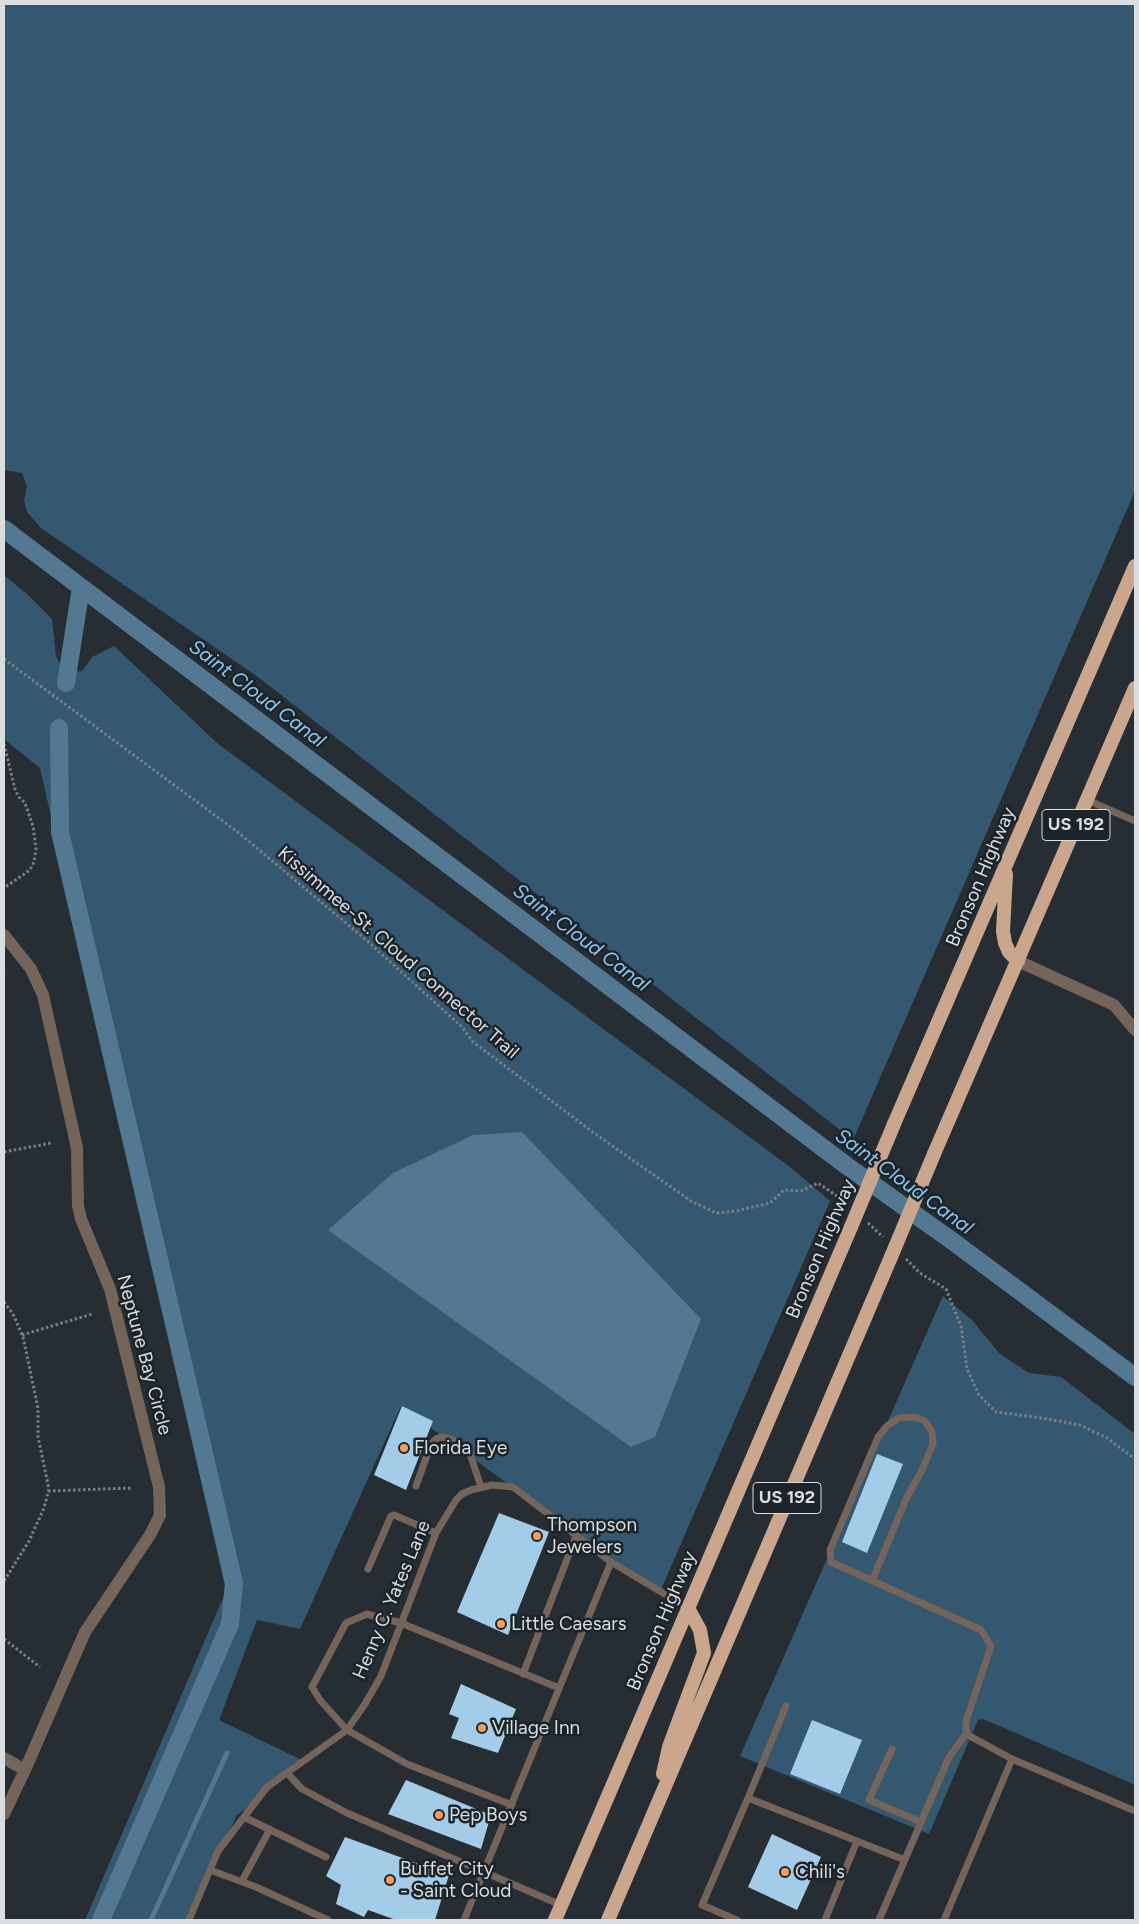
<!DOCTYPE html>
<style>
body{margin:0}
#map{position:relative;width:1139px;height:1924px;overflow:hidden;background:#262e33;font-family:Figtree,sans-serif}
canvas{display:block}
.frame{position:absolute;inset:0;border:5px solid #d9dee1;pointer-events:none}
</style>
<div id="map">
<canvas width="1139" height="1924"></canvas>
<div class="frame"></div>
</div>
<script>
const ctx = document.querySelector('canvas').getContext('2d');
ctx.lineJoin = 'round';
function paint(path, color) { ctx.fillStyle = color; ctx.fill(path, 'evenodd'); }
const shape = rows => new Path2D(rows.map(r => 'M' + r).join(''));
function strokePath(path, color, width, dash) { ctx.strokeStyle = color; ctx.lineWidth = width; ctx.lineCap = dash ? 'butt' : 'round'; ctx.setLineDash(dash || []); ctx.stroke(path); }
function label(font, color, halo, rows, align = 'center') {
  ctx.font = font + ' Figtree,sans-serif'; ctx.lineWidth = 5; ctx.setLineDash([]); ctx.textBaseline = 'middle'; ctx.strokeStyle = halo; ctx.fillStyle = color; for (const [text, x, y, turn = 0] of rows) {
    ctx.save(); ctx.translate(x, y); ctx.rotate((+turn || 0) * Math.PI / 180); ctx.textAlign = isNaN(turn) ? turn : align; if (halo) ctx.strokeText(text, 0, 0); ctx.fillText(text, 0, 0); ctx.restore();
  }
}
const green = shape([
 [4,4,1135,4,1135,491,853,1140,258,677,41,528,27,512,24,501,27,486,22,473,4,470],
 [4,575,29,596,52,619,56,656,65,673,82,671,92,657,114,646,217,743,790,1167,830,1201,659,1594,401,1406,300,1629,257,1620,219,1720,306,1762,236,1816,192,1920,85,1920,226,1591,40,768,4,739],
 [943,1296,972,1320,1000,1354,1029,1373,1061,1377,1135,1434,1135,1785,1009,1730,983,1719,978,1720,929,1834,740,1756]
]);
const water = shape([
 [522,1132,701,1319,655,1437,631,1447,328,1230,393,1173,473,1135]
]);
const stream = shape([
 [151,1920,227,1753]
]);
const canal = shape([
 [4,529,847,1166,955,1243,1135,1377],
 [66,683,81,587],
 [59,728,60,832,234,1583,230,1624,101,1920]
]);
const building = shape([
 [402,1406,433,1421,406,1490,374,1475],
 [877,1454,903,1464,867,1553,842,1542],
 [499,1513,549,1532,508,1635,457,1612],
 [461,1684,516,1709,498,1753,451,1738,459,1718,449,1714],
 [812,1720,862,1740,840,1794,790,1774],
 [406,1780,491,1815,481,1849,388,1814],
 [772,1834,821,1857,797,1910,748,1887],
 [345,1837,449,1875,435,1920,396,1920,368,1910,364,1917,336,1904,341,1885,326,1876]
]);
const path = shape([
 [4,659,239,833,365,939,461,1026,473,1042,594,1133,691,1201,716,1213,736,1211,770,1203,784,1190,801,1191,818,1183,847,1203],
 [4,744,15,789,18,796,25,803,33,826,36,849,34,862,30,870,4,888],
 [4,974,4,973],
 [4,1152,51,1143],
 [868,1223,883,1237],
 [906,1259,920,1273,946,1289,961,1326,967,1369,979,1395,996,1412,1042,1418,1080,1425,1107,1438,1135,1459],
 [4,1302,13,1314,23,1337,38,1408,38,1437,49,1489,44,1508,29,1541,4,1581],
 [22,1335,92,1314],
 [48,1491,132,1488],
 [4,1639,40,1667]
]);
const service = shape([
 [1087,800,1135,821],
 [416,1486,431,1444,436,1439,441,1437,456,1441,470,1454,481,1487],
 [368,1569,391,1516,394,1515,436,1533],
 [872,1581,907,1497,922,1470,933,1444,932,1432,925,1421,915,1417,899,1418,887,1426,878,1437,830,1550,831,1562,981,1630,991,1646,966,1721,966,1734,1012,1759],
 [523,1674,576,1536],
 [892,1749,869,1800,921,1822],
 [287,1773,302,1789,347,1813,561,1905],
 [748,1798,786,1706],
 [512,1805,407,1764,347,1730,320,1700,312,1687,346,1623,367,1614,401,1623,559,1688],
 [244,1817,326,1857],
 [210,1870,256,1887,328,1920],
 [242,1881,270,1829],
 [189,1920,218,1851,267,1787,347,1730,365,1704,381,1676,436,1533,456,1500,462,1494,471,1490,492,1485,513,1487,611,1562],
 [464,1920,611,1562,688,1608],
 [737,1920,702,1905,748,1798,905,1860],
 [825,1920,857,1841],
 [879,1920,949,1757,966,1734],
 [944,1920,1012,1759,1135,1811]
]);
const minor = shape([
 [4,935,31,969,43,995,77,1148,78,1206,81,1219,110,1289,159,1487,160,1515,150,1535,85,1632,25,1770,4,1814],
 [1018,961,1114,1005,1135,1030],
 [4,1758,25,1770]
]);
const trunk = shape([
 [1006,874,1003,931,1005,943,1009,952,1018,961],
 [894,1124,1135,566],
 [934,1154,1135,688],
 [663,1774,669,1747,704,1653,700,1630,688,1608],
 [555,1920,851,1227],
 [608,1920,891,1257]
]);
const trunkBridge = shape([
 [851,1227,894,1124],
 [891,1257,934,1154]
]);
const markers = [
 [404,1448,5,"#fd9d54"],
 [537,1536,5,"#fd9d54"],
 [501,1624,5,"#fd9d54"],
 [482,1728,5,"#fd9d54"],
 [439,1815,5,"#fd9d54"],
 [785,1872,5,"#fd9d54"],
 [390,1880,5,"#fd9d54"]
];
const shields = [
 [1076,825,68],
 [787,1498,68]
];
const shieldNames = [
 ["US 192",1076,825],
 ["US 192",787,1498]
];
const streetNames = [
 ["Bronson Highway",981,877,-67],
 ["Kissimmee-St. Cloud Connector Trail",398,953,41],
 ["Bronson Highway",821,1249,-67],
 ["Neptune Bay Circle",144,1355,75],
 ["Henry C. Yates Lane",392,1600,-67],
 ["Bronson Highway",662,1621,-67]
];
const poiNames = [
 ["Florida Eye",414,1448],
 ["Thompson",547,1525],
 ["Jewelers",547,1547],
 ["Little Caesars",511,1624],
 ["Village Inn",492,1728],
 ["Pep Boys",449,1815],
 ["Buffet City",400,1869],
 ["- Saint Cloud",400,1891],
 ["Chili's",795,1872]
];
const waterNames = [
 ["Saint Cloud Canal",257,694,37],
 ["Saint Cloud Canal",581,938,37],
 ["Saint Cloud Canal",904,1182,36]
];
paint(green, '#335870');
paint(water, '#527892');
strokePath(stream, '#527892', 5);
strokePath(canal, '#527892', 18);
paint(building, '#a3cce8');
strokePath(path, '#798084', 3, [2.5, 2.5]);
strokePath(service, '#746459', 7);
strokePath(minor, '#746459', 12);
strokePath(trunk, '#caa68d', 14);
strokePath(trunkBridge, '#caa68d', 14);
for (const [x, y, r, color] of markers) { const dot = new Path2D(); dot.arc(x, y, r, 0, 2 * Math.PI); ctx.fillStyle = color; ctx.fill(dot); strokePath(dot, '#1c2429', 2); }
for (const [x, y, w] of shields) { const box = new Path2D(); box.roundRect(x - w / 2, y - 15.5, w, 31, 4); ctx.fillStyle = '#1c2429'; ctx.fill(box); strokePath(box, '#d9dee1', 1); }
label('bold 18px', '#d9dee1', null, shieldNames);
label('19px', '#d9dee1', '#1c2429', streetNames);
label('19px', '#d9dee1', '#1c2429', poiNames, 'left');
label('italic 20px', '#89c9f4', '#1c2429', waterNames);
</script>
